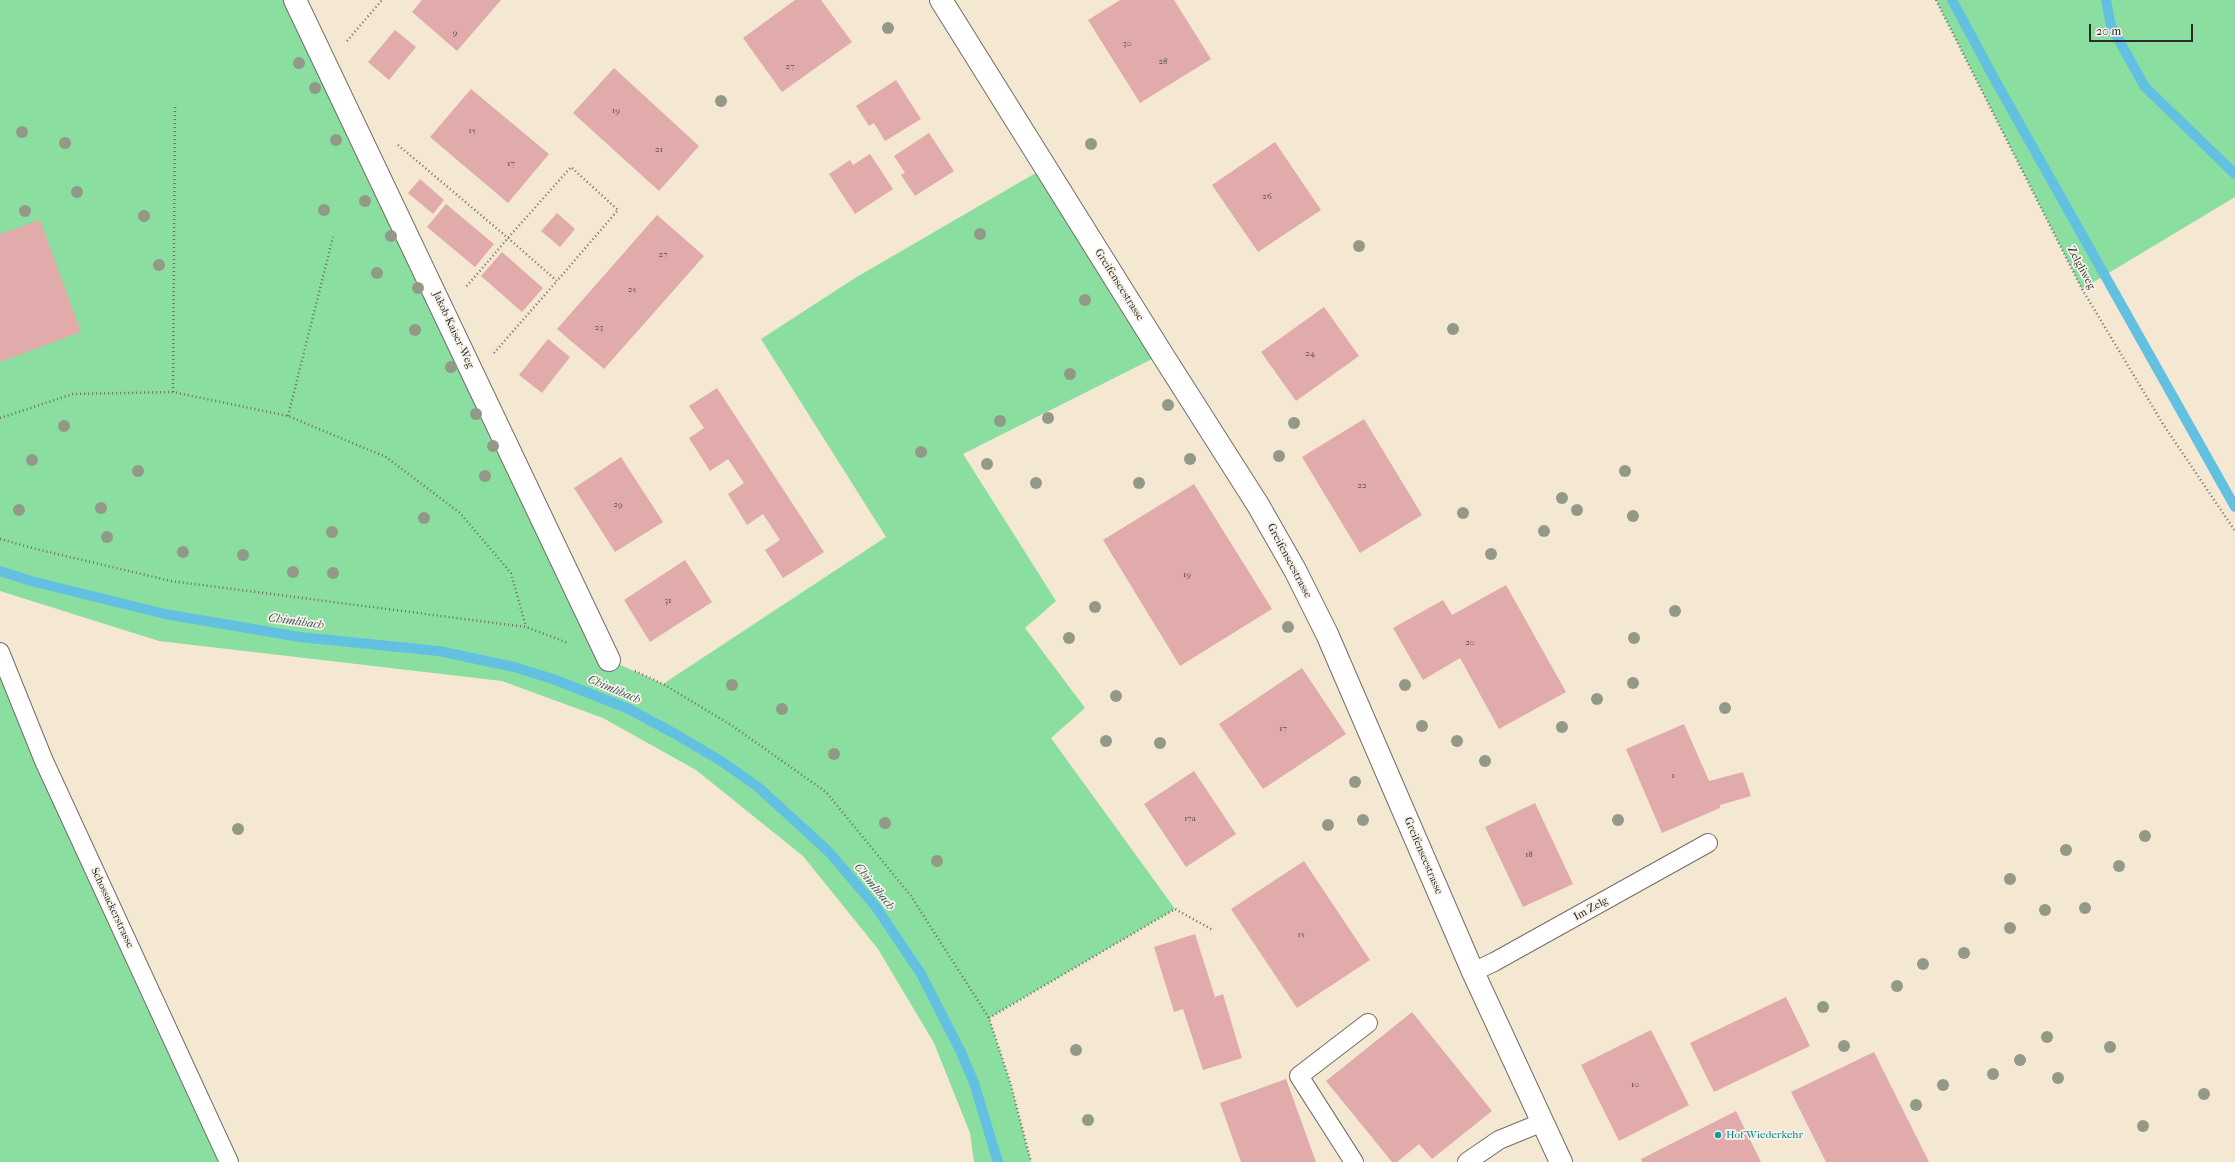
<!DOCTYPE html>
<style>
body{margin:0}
#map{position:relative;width:2235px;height:1162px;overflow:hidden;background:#f5e8d3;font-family:"IM FELL French Canon",serif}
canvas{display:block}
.scale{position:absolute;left:2089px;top:24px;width:104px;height:18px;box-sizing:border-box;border:2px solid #2b2b2b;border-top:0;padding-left:5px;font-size:12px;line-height:14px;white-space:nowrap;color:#2b2b2b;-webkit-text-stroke:3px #f7f3e8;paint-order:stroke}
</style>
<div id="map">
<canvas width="2235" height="1162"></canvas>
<div class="scale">20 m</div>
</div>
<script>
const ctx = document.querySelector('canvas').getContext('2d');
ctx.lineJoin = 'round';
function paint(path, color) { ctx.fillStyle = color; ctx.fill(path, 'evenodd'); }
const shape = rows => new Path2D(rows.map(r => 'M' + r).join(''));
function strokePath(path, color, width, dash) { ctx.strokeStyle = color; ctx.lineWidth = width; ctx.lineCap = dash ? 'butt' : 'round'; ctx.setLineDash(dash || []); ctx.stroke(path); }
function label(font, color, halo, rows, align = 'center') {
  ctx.font = font + ' "IM FELL French Canon",serif'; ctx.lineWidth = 3.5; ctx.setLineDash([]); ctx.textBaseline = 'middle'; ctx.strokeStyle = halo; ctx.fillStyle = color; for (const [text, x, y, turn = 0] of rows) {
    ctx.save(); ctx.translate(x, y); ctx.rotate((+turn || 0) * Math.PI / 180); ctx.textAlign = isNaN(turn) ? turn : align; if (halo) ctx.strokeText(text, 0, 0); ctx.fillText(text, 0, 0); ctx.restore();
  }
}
const green = shape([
 [0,0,295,0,609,660,663,684,886,537,761,339,855,278,1046,167,1162,354,963,454,1056,601,1025,628,1085,708,1051,738,1175,909,989,1018,1011,1085,1031,1162,974,1162,970,1133,934,1043,878,949,803,856,696,770,603,718,502,681,159,641,0,591],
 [1936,0,2235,0,2235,197,2082,289],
 [0,652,229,1162,0,1162]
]);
const stream = shape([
 [1952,0,1995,80,2235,507],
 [2106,0,2111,26,2145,87,2235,174],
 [0,571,31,581,165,614,300,637,439,651,514,667,553,679,629,709,677,735,721,761,758,787,828,851,876,907,921,974,961,1052,974,1083,998,1162]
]);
const building = shape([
 [422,0,501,0,457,51,412,12],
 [795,0,821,0,852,42,782,92,743,38],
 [1120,0,1174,0,1211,59,1140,103,1088,20],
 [395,30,416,47,389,80,368,62],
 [614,68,699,146,659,191,573,113],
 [896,80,921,119,885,141,874,123,869,126,856,106],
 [471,89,549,154,508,203,430,137],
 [929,133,954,171,915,196,901,175,905,173,894,156],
 [1275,142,1321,210,1258,252,1212,185],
 [870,154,893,189,855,214,829,174,850,160,853,165],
 [420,179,444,200,433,214,408,193],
 [446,204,494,244,475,267,427,227],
 [557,213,575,229,560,247,541,231],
 [657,215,704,256,604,369,557,329],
 [40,220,81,332,0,362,0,234],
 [502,252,543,288,522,312,481,276],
 [1324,307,1359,356,1296,401,1261,352],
 [548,339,570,357,542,393,519,375],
 [717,388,824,552,783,578,765,550,780,540,763,514,747,525,728,494,744,483,728,459,710,471,689,438,704,428,689,406],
 [1364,419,1422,515,1360,553,1302,457],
 [621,457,663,522,615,552,574,488],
 [1194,484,1272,609,1180,666,1103,540],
 [685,560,712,602,650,642,624,600],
 [1506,585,1566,692,1499,729,1460,658,1423,680,1393,628,1443,600,1452,615],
 [1302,668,1346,734,1263,789,1219,724],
 [1684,724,1709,781,1743,772,1751,796,1720,805,1720,808,1662,833,1626,749],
 [1194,771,1236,834,1186,867,1144,804],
 [1535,803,1573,884,1523,907,1485,827],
 [1304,861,1370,960,1297,1008,1231,909],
 [1195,934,1215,997,1223,994,1242,1058,1203,1070,1183,1009,1174,1012,1154,947],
 [1786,997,1810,1046,1714,1092,1690,1043],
 [1412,1012,1492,1111,1432,1159,1419,1144,1397,1162,1392,1162,1326,1081],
 [1651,1030,1689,1105,1619,1141,1581,1065],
 [1874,1052,1929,1162,1826,1162,1791,1092],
 [1286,1079,1316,1162,1241,1162,1220,1103],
 [1736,1111,1761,1162,1642,1162,1641,1159]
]);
const path = shape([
 [1936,0,2082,289,2163,424,2235,531],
 [347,41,382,0],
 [398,145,508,238,557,281,618,210,571,167,508,238,491,258,465,288],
 [494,353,557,281],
 [173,392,175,105],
 [288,416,333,237],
 [0,418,73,394,173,392,288,416,386,457,460,513,511,573,526,627],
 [0,539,36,549,171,581,526,627,568,643],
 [635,671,663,684,731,725,826,792,911,896,989,1018,1011,1085,1031,1162],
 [989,1018,1175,909,1213,930]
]);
const service = shape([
 [0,652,44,761,229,1162],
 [1473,972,1494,962,1708,843],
 [1354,1162,1299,1076,1368,1023],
 [1467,1162,1499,1140,1543,1122]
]);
const minor = shape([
 [295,0,609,660]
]);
const tertiary = shape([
 [941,0,1162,354,1258,505,1295,570,1327,634,1473,972,1561,1162]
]);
const trees = [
 [888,28],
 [299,63],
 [315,88],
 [721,101],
 [22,132],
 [336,140],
 [65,143],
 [1091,144],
 [77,192],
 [365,201],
 [324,210],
 [25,211],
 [144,216],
 [980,234],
 [391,236],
 [1359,246],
 [159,265],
 [377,273],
 [418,288],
 [1085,300],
 [1453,329],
 [415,330],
 [451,367],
 [1070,374],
 [1168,405],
 [476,414],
 [1048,418],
 [1000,421],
 [1294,423],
 [64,426],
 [493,446],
 [921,452],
 [1279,456],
 [1190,459],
 [32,460],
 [987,464],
 [138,471],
 [1625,471],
 [485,476],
 [1036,483],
 [1139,483],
 [1562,498],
 [101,508],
 [19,510],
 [1577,510],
 [1463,513],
 [1633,516],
 [424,518],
 [1544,531],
 [332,532],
 [107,537],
 [183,552],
 [1491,554],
 [243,555],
 [293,572],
 [333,573],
 [1095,607],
 [1675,611],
 [1288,627],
 [1069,638],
 [1634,638],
 [1633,683],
 [732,685],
 [1405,685],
 [1116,696],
 [1597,699],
 [1725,708],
 [782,709],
 [1422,726],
 [1562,727],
 [1106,741],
 [1457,741],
 [1160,743],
 [834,754],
 [1485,761],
 [1355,782],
 [1363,820],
 [1618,820],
 [885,823],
 [1328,825],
 [238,829],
 [2145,836],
 [2066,850],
 [937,861],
 [2119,866],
 [2010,879],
 [2085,908],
 [2045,910],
 [2010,928],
 [1964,953],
 [1923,964],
 [1897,986],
 [1823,1007],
 [2047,1037],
 [1844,1046],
 [2110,1047],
 [1076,1050],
 [2020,1060],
 [1993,1074],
 [2058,1078],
 [1943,1085],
 [2204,1094],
 [1916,1105],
 [1088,1120],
 [2143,1126]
];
const markers = [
 [1718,1135,4,"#0f9aa8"]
];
const numberNames = [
 ["9",455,33],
 ["30",1127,44],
 ["28",1163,62],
 ["27",790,67],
 ["19",616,111],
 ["15",472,131],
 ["21",659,150],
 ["17",511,164],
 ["26",1267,197],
 ["27",663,255],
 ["25",632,290],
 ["23",599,328],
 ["24",1310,354],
 ["22",1362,486],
 ["29",618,505],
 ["19",1187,575],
 ["31",668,601],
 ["20",1470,643],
 ["17",1283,729],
 ["1",1673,776],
 ["17a",1190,819],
 ["18",1529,855],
 ["15",1301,935],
 ["10",1635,1085]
];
const streetNames = [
 ["Zelgliweg",2081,268,62],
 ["Greifenseestrasse",1119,285,58],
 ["Jakob-Kaiser-Weg",453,330,65],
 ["Greifenseestrasse",1289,561,62],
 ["Greifenseestrasse",1423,856,67],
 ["Schossackerstrasse",112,908,65],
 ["Im Zelg",1591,909,-29]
];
const cultureNames = [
 ["Hof Wiederkehr",1726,1135]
];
const waterNames = [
 ["Chimlibach",296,622,8],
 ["Chimlibach",614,690,23],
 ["Chimlibach",874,887,51]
];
paint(green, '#8ade9f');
strokePath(stream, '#62c1e0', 10);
paint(building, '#e0abaa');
strokePath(service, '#726d66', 20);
strokePath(minor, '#726d66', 24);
strokePath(tertiary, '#726d66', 24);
strokePath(path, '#726d66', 2.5, [1, 3]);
strokePath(service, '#fff', 18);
strokePath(minor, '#fff', 22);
strokePath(tertiary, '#fff', 22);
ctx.fillStyle = '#939987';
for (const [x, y] of trees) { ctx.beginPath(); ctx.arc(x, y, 6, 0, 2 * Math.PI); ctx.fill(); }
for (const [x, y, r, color] of markers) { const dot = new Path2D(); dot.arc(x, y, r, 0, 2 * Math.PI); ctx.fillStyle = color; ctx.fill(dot); strokePath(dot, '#f7f3e8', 1.5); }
label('9px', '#584b4b', null, numberNames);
label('11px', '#2b2b2b', '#f7f3e8', streetNames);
label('11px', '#0d838f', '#f7f3e8', cultureNames, 'left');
label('italic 12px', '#3c5861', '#f7f3e8', waterNames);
</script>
